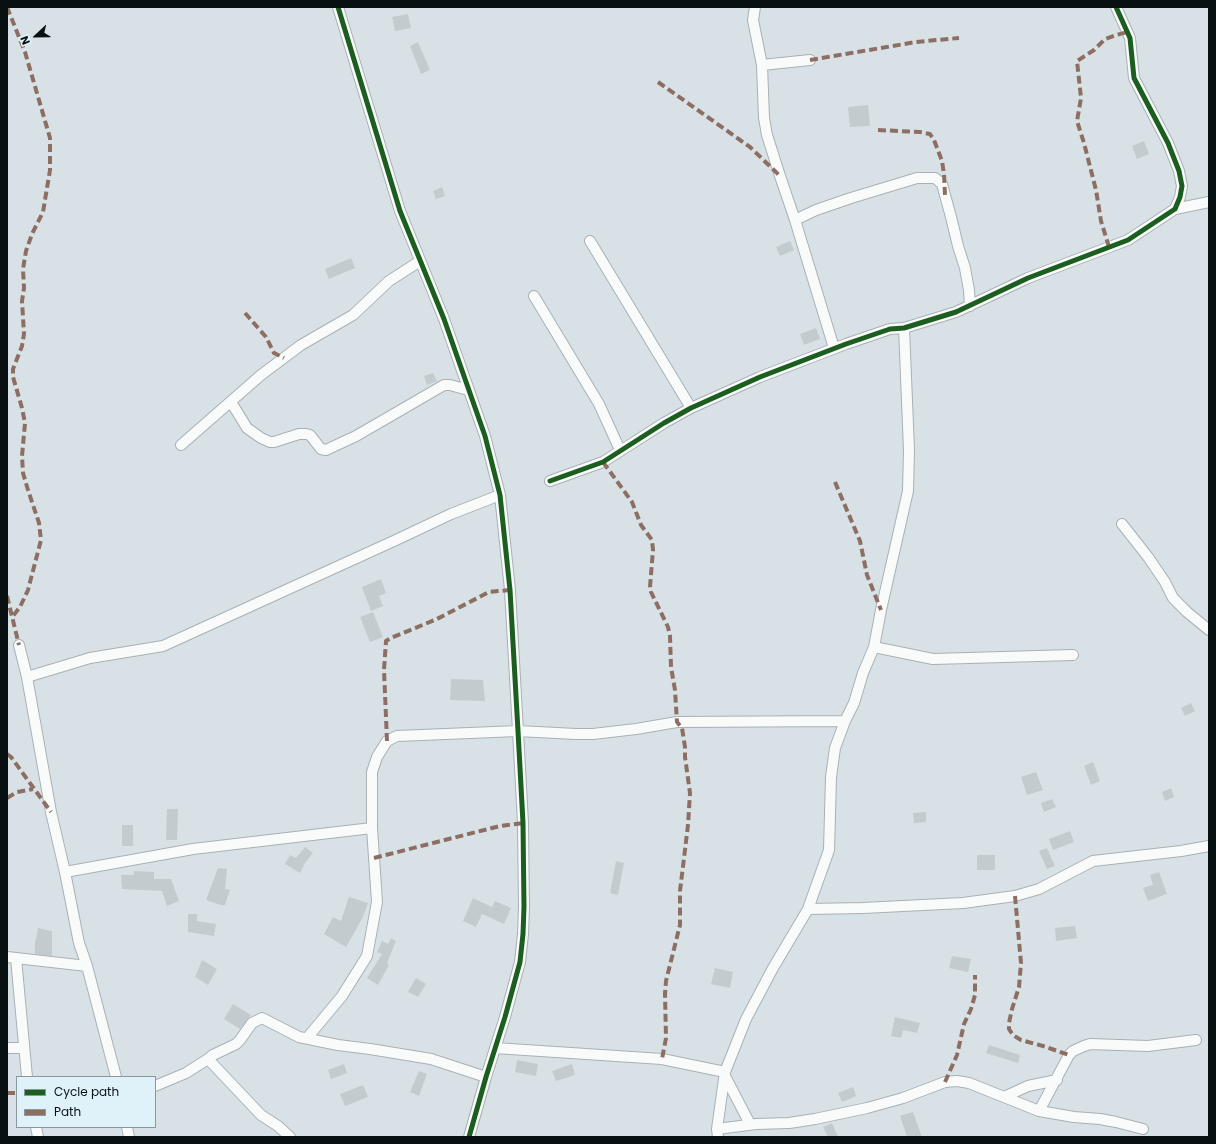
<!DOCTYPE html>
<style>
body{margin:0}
#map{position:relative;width:1216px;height:1144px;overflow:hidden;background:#d8e2e6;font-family:Poppins,sans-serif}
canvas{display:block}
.frame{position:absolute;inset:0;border:8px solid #091012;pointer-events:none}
.legend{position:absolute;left:16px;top:1076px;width:140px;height:52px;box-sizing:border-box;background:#dff2fa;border:1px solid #89989d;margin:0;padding:5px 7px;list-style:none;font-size:12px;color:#091012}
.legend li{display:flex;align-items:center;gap:8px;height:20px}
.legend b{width:20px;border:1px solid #89989d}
.north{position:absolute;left:16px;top:16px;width:40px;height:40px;-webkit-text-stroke:3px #dff2fa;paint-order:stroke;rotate:248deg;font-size:11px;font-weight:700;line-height:16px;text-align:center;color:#091012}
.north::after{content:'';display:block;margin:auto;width:14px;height:18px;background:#091012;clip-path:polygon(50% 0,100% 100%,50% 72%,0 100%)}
</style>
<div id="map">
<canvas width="1216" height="1144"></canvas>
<div class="frame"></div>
<ul class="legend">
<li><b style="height:5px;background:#1b5e20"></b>Cycle path</li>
<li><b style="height:5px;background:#8d6e63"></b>Path</li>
</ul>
<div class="north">N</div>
</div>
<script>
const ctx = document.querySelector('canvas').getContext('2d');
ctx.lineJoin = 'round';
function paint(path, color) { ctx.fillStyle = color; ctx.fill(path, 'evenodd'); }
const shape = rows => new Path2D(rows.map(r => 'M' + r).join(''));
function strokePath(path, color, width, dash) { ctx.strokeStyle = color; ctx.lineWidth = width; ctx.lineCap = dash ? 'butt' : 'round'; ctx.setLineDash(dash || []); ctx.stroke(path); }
const building = shape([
 [408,14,411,28,395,31,392,17],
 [418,42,430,70,421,74,410,46],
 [868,105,870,126,850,127,848,107],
 [1144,141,1149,154,1137,159,1132,146],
 [442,187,445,196,436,199,433,191],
 [790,241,794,250,780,256,776,247],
 [351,258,355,268,329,279,325,269],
 [816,328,820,339,804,345,800,334],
 [433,373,437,381,427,385,424,376],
 [381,579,386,593,379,596,383,606,371,611,362,587],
 [373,612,383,637,370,642,360,617],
 [451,679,483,680,485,701,450,700],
 [1191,703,1195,711,1185,716,1181,708],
 [1093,762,1100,781,1091,785,1084,766],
 [1036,772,1043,790,1027,795,1021,777],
 [1171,788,1174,797,1165,801,1162,792],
 [1052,799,1056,807,1044,812,1041,803],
 [167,809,178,809,177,840,166,840],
 [926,812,926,822,914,823,913,813],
 [122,825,133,825,133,846,122,846],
 [1070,831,1074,842,1053,850,1049,839],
 [305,847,313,853,305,863,300,873,285,864,290,855,296,858],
 [1047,848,1055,866,1047,869,1039,851],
 [977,855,995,855,995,870,977,870],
 [616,861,624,863,618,895,610,893],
 [218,868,227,869,225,889,230,890,225,905,221,905,206,900],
 [134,871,154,872,154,879,171,879,179,901,167,906,162,891,122,889,121,875,134,875],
 [1159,872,1167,894,1148,901,1143,888,1153,885,1150,875],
 [349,897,368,903,363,917,346,947,324,934,333,917,341,921],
 [473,898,492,907,495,901,511,908,504,924,482,914,476,927,463,921],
 [188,914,197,914,197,921,216,924,214,936,188,932],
 [1075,926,1077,938,1056,941,1055,928],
 [38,928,52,931,52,956,35,954,35,940,36,940],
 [391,938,396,941,387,963,389,965,378,985,367,978,382,954,377,952,382,941,388,944],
 [952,956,971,959,968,972,949,968],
 [202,960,217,969,208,985,195,977],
 [715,968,733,972,730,988,711,984],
 [416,978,426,984,418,997,408,992],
 [233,1004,251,1015,240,1029,224,1019],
 [895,1017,920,1023,917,1033,903,1030,901,1038,891,1036],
 [989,1045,1020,1055,1018,1063,986,1053],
 [517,1060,538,1064,536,1076,515,1072],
 [344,1064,347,1073,331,1079,328,1070],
 [572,1064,575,1075,556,1081,552,1071],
 [419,1071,427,1074,419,1096,410,1092],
 [363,1085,368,1097,345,1106,340,1094],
 [853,1087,856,1096,842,1102,838,1093],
 [913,1112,922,1137,907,1137,900,1116],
 [832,1123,838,1137,828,1137,823,1127]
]);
const street = shape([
 [338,7,400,211,444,319,485,436,500,495,510,590,518,731,523,823,524,907,523,934,520,962,505,1017,486,1077,469,1137],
 [755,7,753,20,762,65,764,118,767,135,780,176,795,220,834,348],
 [762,65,810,60],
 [1175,209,1209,202],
 [795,220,816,210,851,198,917,178,935,178,942,184,951,217,958,246,965,268,969,290,970,306],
 [590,241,691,408],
 [534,296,599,404,620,450],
 [231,402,247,428,261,438,270,442,274,442,299,434,306,434,310,435,321,449,326,450,356,436,444,385,450,385,468,390],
 [181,445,261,375,301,345,353,315,389,281,420,261],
 [550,481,603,462,664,423,691,408,760,377,846,344,890,329,904,328,956,312,1028,278,1128,240,1175,209,1180,197,1182,186,1179,171,1168,143,1134,78,1130,38,1116,7],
 [1122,524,1148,557,1165,582,1173,598,1187,612,1209,630],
 [19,645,27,677,51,812,65,872,79,943,87,966,116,1077],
 [874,647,933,659,1073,655],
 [27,677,90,658,163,646,396,540,451,514,500,495],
 [65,872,193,849,372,828],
 [808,909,863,908,963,903,1015,896,1039,889,1093,861,1181,851,1209,846],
 [7,957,87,966],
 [16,958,27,1077],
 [307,1038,342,996,367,956,377,902,372,828,372,772,377,757,387,741,397,736,518,731,576,734,593,734,636,729,677,722,845,721],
 [7,1048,24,1048],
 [495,1048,662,1059,725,1072],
 [208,1059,261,1115,278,1126,290,1137],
 [725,1076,750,1124],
 [155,1086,186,1073,208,1059,213,1055,236,1044,240,1040,252,1023,262,1018,299,1037,338,1045,370,1049,431,1059,486,1077],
 [1004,1097,1028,1086,1057,1080],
 [1039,1111,1069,1055,1073,1051,1084,1046,1090,1044,1148,1046,1196,1040],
 [36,1127,38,1137],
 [127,1127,129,1137],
 [717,1129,756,1124,789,1123,815,1119,867,1108,903,1098,945,1082,957,1081,969,1083,1039,1111,1074,1117,1100,1119,1116,1122,1143,1129],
 [718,1137,717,1129,725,1072,746,1019,773,968,808,909,829,850,831,777,835,748,845,721,854,703,863,673,874,647,881,610,908,491,909,450,904,328]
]);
const quiet = shape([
 [7,7,25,52,50,138,50,170,43,212,32,234,26,251,23,269,24,288,22,301,24,334,22,346,13,369,13,377,22,408,25,423,22,456,23,473,28,490,39,523,41,540,28,590,20,607,13,616],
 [810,60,916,42,959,38],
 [658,82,750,147,780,176],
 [878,130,920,132,930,134,934,140,942,161,944,174,945,195],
 [1109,247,1101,221,1096,190,1084,143,1077,121,1081,98,1077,61,1094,50,1105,39,1116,35,1128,32],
 [245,313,266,337,274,353,284,358],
 [603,462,632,502,641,525,652,540,653,550,650,587,651,592,668,627,670,636,671,667,675,690,677,722,682,728,685,747,685,757,690,793,688,825,680,891,680,925,666,981,665,994,666,1038,662,1059],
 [835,482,860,541,867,575,881,610],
 [7,596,19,645],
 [387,741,384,670,386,641,391,638,437,619,489,592,510,590],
 [7,754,11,757,51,812],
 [7,798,17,792,33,789],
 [374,858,500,826,523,823],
 [1015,896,1021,963,1019,987,1012,1009,1009,1023,1009,1029,1013,1035,1021,1040,1043,1046,1069,1055],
 [945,1082,957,1055,964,1024,971,1009,975,995,975,975],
 [7,1093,17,1093]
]);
const cycleway = shape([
 [338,7,400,211,444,319,485,436,500,495,510,590,518,731,523,823,524,907,523,934,520,962,505,1017,486,1077,469,1137],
 [550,481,603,462,664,423,691,408,760,377,846,344,890,329,904,328,956,312,1028,278,1128,240,1175,209,1180,197,1182,186,1179,171,1168,143,1134,78,1130,38,1116,7]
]);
paint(building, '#c4cbcf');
strokePath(street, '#a9b0b4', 12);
strokePath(street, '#f9fbfb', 10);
strokePath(quiet, '#8d6e63', 4, [8, 4]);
strokePath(cycleway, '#1b5e20', 5);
</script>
